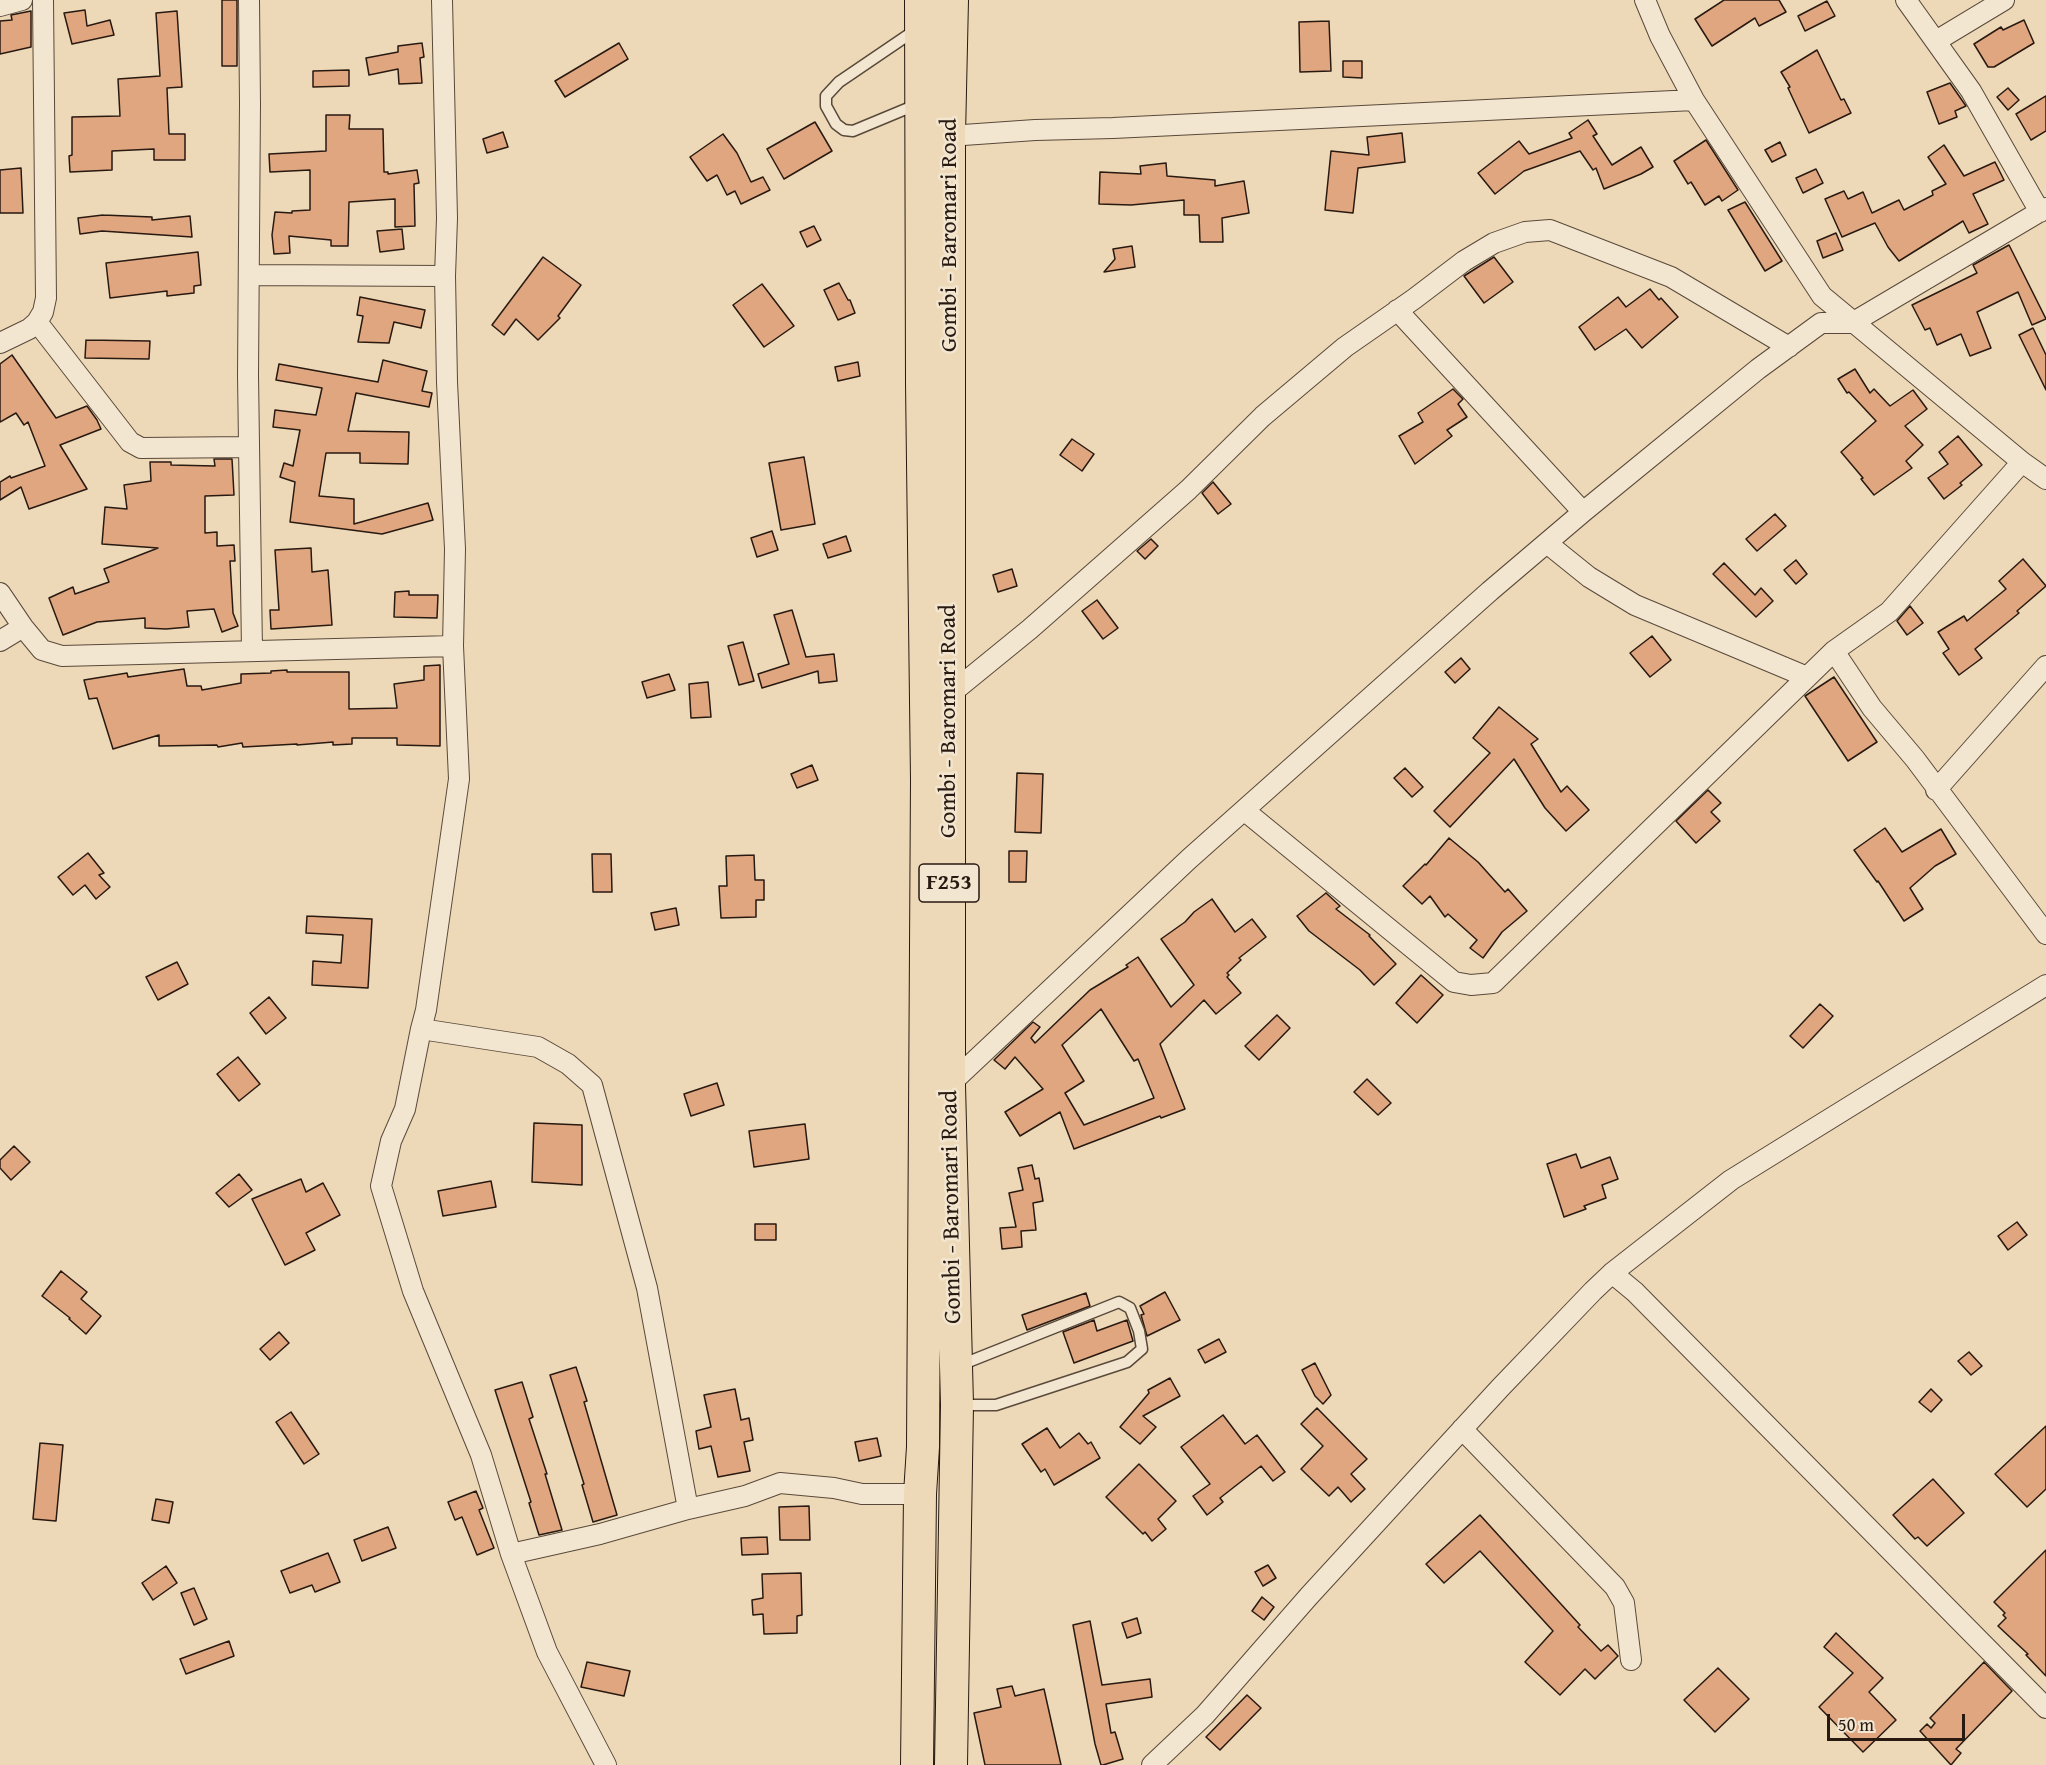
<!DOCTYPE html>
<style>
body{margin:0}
#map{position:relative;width:2046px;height:1765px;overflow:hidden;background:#edd9b7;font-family:"Gentium Book Plus",serif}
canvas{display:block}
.scale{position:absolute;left:1827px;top:1714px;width:138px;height:27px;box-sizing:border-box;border:3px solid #281911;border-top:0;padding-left:8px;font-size:18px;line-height:21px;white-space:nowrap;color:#281911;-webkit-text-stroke:4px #f3e6d0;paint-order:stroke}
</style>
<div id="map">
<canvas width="2046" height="1765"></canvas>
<div class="scale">50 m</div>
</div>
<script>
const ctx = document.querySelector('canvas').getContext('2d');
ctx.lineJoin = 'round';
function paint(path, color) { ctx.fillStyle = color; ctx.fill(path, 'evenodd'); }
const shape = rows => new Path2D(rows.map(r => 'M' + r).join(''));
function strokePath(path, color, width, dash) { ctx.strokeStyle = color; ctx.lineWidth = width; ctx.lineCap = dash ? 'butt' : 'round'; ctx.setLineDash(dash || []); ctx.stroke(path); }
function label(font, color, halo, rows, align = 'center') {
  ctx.font = font + ' "Gentium Book Plus",serif'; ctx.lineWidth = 5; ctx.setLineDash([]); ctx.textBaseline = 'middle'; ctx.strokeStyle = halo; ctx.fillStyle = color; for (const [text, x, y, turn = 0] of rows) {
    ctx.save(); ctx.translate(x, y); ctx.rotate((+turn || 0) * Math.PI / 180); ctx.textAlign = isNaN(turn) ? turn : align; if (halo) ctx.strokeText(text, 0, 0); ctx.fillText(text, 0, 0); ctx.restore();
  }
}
const building = shape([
 [222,0,237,0,237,66,222,66,222,0],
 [1724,0,1779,0,1786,12,1759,26,1755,18,1712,46,1695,19,1724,0],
 [1827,1,1835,16,1805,31,1798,16,1827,1],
 [85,10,87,26,110,20,114,35,72,44,64,13,85,10],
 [31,11,31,47,0,54,0,21,12,20,11,15,31,11],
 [177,11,182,87,167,88,169,134,185,134,185,160,154,160,154,149,112,151,112,170,70,172,69,156,72,155,72,117,120,116,118,79,160,76,156,13,177,11],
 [2024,20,2034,43,1994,67,1988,67,1974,44,2001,27,2003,30,2024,20],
 [1329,21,1331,71,1300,72,1299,22,1329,21],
 [422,43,424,57,420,58,422,83,399,84,398,69,369,75,366,58,398,52,398,46,422,43],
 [619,43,628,59,565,97,555,81,619,43],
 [1817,50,1841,100,1844,99,1851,113,1809,133,1788,88,1790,87,1781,72,1817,50],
 [1343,61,1362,61,1362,78,1343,77,1343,61],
 [349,70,349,86,313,87,313,71,349,70],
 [1950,83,1966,106,1955,111,1957,117,1939,124,1927,92,1950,83],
 [2008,88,2019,100,2008,110,1997,97,2008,88],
 [2046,96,2046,131,2031,140,2016,114,2046,96],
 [326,115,350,115,349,129,383,129,384,172,388,172,388,174,417,170,419,183,414,184,415,226,395,227,395,199,349,202,348,246,331,246,331,240,289,236,290,253,274,254,272,235,275,212,292,213,292,211,310,210,310,170,270,172,269,154,326,151,326,115],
 [1588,120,1597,134,1593,136,1612,165,1641,147,1653,167,1641,174,1604,189,1596,168,1593,170,1580,151,1524,171,1495,194,1478,173,1519,141,1529,154,1572,138,1569,133,1588,120],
 [815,122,832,151,784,179,767,149,815,122],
 [503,132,508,147,487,153,483,139,503,132],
 [1402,133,1405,162,1358,168,1353,213,1325,210,1331,151,1369,155,1367,137,1402,133],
 [723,134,737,153,751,182,763,177,770,190,741,204,735,191,727,195,717,175,707,181,690,157,723,134],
 [1706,140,1738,190,1722,201,1719,196,1705,205,1691,182,1688,184,1674,161,1706,140],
 [1780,142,1786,155,1772,162,1765,150,1780,142],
 [1944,145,1964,176,1995,162,2004,180,1973,194,1988,224,1969,233,1963,221,1899,261,1888,247,1875,223,1842,237,1825,199,1844,191,1848,199,1863,192,1872,213,1899,200,1904,210,1933,195,1932,191,1946,184,1928,157,1944,145],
 [1166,163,1167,176,1215,180,1215,186,1244,181,1249,213,1222,218,1223,242,1200,242,1199,215,1184,215,1184,200,1131,205,1099,204,1100,172,1141,174,1140,166,1166,163],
 [21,168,23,213,0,213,0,170,21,168],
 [1816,169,1823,183,1803,193,1796,178,1816,169],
 [1745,202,1782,261,1765,271,1728,210,1745,202],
 [103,215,152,217,152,220,190,216,192,237,102,231,80,234,78,218,103,215],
 [814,226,821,240,807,247,800,232,814,226],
 [402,229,404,249,380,252,377,231,402,229],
 [1836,233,1843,250,1823,258,1817,241,1836,233],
 [2009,245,2046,319,2032,325,2018,292,1977,312,1991,348,1970,356,1961,334,1937,345,1930,328,1925,330,1912,305,1977,273,1973,265,2009,245],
 [1132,246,1135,267,1104,272,1115,259,1113,249,1132,246],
 [198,252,201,285,194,286,194,293,167,296,167,291,110,298,106,263,198,252],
 [543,257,581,285,558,316,560,318,538,340,516,319,504,335,492,325,543,257],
 [1494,257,1513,282,1484,303,1464,276,1494,257],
 [839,283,848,300,850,300,855,313,838,320,824,290,839,283],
 [762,284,794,326,764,347,733,305,762,284],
 [1650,289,1659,300,1661,298,1678,317,1642,348,1626,329,1595,350,1579,327,1618,297,1626,307,1650,289],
 [360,297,425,310,421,328,394,322,389,343,358,342,363,316,357,315,360,297],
 [2033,328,2046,355,2046,390,2019,335,2033,328],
 [86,340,150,341,149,359,85,358,86,340],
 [12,355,56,418,87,406,97,420,101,429,60,445,87,489,29,509,21,487,0,500,0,482,10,476,11,478,45,466,28,422,24,425,16,413,0,422,0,364,12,355],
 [383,360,427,371,422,391,432,393,429,407,356,393,348,431,409,432,408,464,360,463,360,453,326,453,319,496,354,499,354,524,428,503,433,520,382,534,290,522,295,482,280,477,284,463,293,466,300,430,273,427,275,410,316,415,322,388,276,380,279,364,378,382,383,360],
 [858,362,860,376,838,381,835,367,858,362],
 [1855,369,1870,393,1874,389,1890,406,1913,390,1927,409,1905,426,1923,445,1906,461,1912,468,1874,495,1861,479,1863,478,1841,452,1876,421,1849,392,1847,393,1838,379,1855,369],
 [1453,389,1463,399,1458,404,1467,417,1447,430,1452,436,1415,464,1399,436,1423,422,1418,413,1453,389],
 [1958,436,1982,465,1960,483,1962,485,1944,499,1928,478,1948,464,1939,452,1958,436],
 [1072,439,1094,454,1082,471,1060,455,1072,439],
 [804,457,815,524,781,530,769,463,804,457],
 [214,459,232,459,234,495,205,496,205,533,217,532,217,546,234,545,235,561,230,561,233,613,238,626,222,632,214,609,187,611,189,627,166,629,145,628,145,618,97,622,63,635,49,598,73,587,75,594,109,582,104,569,158,548,102,544,105,507,127,509,124,485,151,481,150,462,171,462,171,465,215,466,214,459],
 [1213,482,1231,504,1218,514,1202,493,1213,482],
 [1775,514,1786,526,1757,551,1746,539,1775,514],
 [772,531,778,550,757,557,751,538,772,531],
 [846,536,851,551,828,558,823,544,846,536],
 [1151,539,1158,546,1145,559,1137,551,1151,539],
 [311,548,312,572,328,570,332,625,271,629,270,610,279,610,275,550,311,548],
 [2023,559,2046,586,2017,611,2019,613,1975,649,1982,658,1959,675,1943,653,1949,649,1938,632,1964,616,1967,621,2006,589,1999,581,2023,559],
 [1796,560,1807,574,1796,584,1784,570,1796,560],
 [1724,563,1755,595,1761,588,1773,601,1756,617,1713,574,1724,563],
 [1012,569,1017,586,998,592,993,575,1012,569],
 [409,591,409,595,438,595,437,618,394,617,395,592,409,591],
 [1097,600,1118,628,1103,639,1082,611,1097,600],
 [1910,606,1923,623,1907,635,1897,621,1910,606],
 [792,610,806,657,834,654,837,681,819,683,818,671,762,688,758,674,789,664,774,615,792,610],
 [1652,636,1671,660,1650,677,1630,653,1652,636],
 [743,642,754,681,739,685,728,646,743,642],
 [1461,658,1470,669,1455,683,1445,672,1461,658],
 [440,665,440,746,397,745,397,738,352,738,352,744,333,745,333,742,297,745,297,744,243,747,242,743,218,747,217,745,159,746,159,735,113,749,97,698,89,699,84,680,127,673,128,677,184,669,187,686,201,686,202,690,241,683,241,674,271,673,271,671,287,670,287,672,349,672,349,709,397,708,394,684,424,680,424,666,440,665],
 [669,674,675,690,647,698,642,682,669,674],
 [1834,677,1877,742,1848,761,1805,696,1834,677],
 [708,682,711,717,691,718,689,684,708,682],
 [1499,707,1538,739,1531,744,1561,792,1567,786,1589,810,1566,831,1545,808,1514,759,1450,827,1434,811,1490,753,1473,738,1499,707],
 [812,765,818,780,797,788,791,774,812,765],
 [1405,768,1423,787,1412,797,1394,778,1405,768],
 [1017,773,1043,774,1041,833,1015,832,1017,773],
 [1708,790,1721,803,1711,812,1720,821,1696,843,1676,821,1708,790],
 [1885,828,1902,852,1941,829,1956,854,1935,866,1910,888,1923,909,1904,921,1878,881,1877,882,1854,850,1885,828],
 [1449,838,1478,862,1505,892,1508,889,1527,911,1502,932,1483,958,1470,948,1477,940,1448,914,1445,917,1430,896,1422,904,1403,886,1425,864,1426,865,1449,838],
 [1009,851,1027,851,1026,882,1009,882,1009,851],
 [88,853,104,873,99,875,110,887,96,899,85,885,73,895,58,877,88,853],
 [592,854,611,854,612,892,593,892,592,854],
 [754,855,755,880,764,880,764,900,756,900,756,917,721,918,719,886,727,886,726,856,754,855],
 [1326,893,1340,906,1336,909,1370,935,1369,936,1396,964,1374,985,1360,970,1309,931,1297,916,1326,893],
 [1212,899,1235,932,1252,919,1266,937,1239,958,1241,960,1227,973,1229,975,1227,977,1241,993,1216,1014,1204,1000,1160,1044,1185,1109,1161,1118,1160,1116,1074,1149,1060,1112,1020,1136,1005,1112,1043,1089,1015,1057,1005,1069,994,1060,1033,1022,1040,1027,1031,1038,1035,1043,1090,990,1128,967,1126,965,1138,957,1171,1007,1194,985,1161,939,1185,922,1194,912,1212,899],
 [1101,1009,1134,1061,1138,1059,1154,1098,1084,1125,1065,1093,1084,1081,1062,1045,1101,1009],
 [676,908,679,925,655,930,651,913,676,908],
 [307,916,372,919,368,988,312,985,313,961,341,963,343,935,306,933,307,916],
 [177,962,188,984,158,1000,146,977,177,962],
 [1421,975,1443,995,1417,1023,1396,1003,1421,975],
 [269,997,286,1018,266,1034,250,1013,269,997],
 [1820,1004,1833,1016,1803,1048,1790,1036,1820,1004],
 [1277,1015,1290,1028,1259,1060,1245,1046,1277,1015],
 [238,1057,260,1084,239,1101,217,1074,238,1057],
 [1367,1079,1391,1103,1378,1115,1354,1092,1367,1079],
 [717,1083,724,1105,691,1116,684,1094,717,1083],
 [534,1123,582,1125,582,1185,532,1182,534,1123],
 [805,1124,809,1159,754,1167,749,1131,805,1124],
 [14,1146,30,1162,11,1180,0,1168,0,1160,14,1146],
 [1576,1154,1581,1168,1610,1157,1618,1179,1602,1185,1606,1198,1584,1206,1586,1209,1564,1217,1547,1164,1576,1154],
 [1032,1165,1035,1179,1039,1178,1043,1201,1033,1203,1036,1230,1021,1231,1022,1247,1002,1249,1000,1228,1016,1227,1009,1193,1023,1190,1018,1168,1032,1165],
 [239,1174,252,1190,229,1207,216,1193,239,1174],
 [301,1179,306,1192,323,1183,340,1215,306,1233,315,1250,285,1265,252,1199,301,1179],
 [491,1181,496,1207,443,1216,438,1191,491,1181],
 [2017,1222,2027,1235,2008,1250,1998,1236,2017,1222],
 [755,1224,776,1224,776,1240,755,1240,755,1224],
 [61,1271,87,1292,81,1299,101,1316,86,1334,69,1319,70,1318,42,1296,61,1271],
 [1165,1292,1180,1320,1147,1336,1141,1315,1144,1314,1140,1306,1165,1292],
 [1086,1293,1090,1306,1027,1330,1022,1315,1086,1293],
 [1094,1320,1097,1331,1127,1320,1133,1341,1074,1363,1063,1332,1094,1320],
 [279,1332,289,1343,270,1360,260,1349,279,1332],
 [1219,1339,1226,1352,1205,1363,1198,1350,1219,1339],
 [1969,1352,1982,1366,1971,1375,1958,1361,1969,1352],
 [1315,1363,1331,1395,1323,1404,1315,1396,1302,1370,1315,1363],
 [576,1367,587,1401,584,1402,617,1515,593,1522,582,1485,584,1484,550,1375,576,1367],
 [1170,1378,1180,1396,1143,1416,1156,1427,1140,1444,1120,1427,1149,1393,1148,1390,1170,1378],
 [522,1382,533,1417,529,1419,547,1474,545,1474,562,1530,539,1535,529,1503,531,1502,495,1390,522,1382],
 [735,1389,741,1420,749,1418,753,1440,744,1442,750,1471,718,1477,711,1446,699,1449,696,1431,711,1427,704,1395,735,1389],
 [1931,1389,1942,1400,1931,1412,1919,1402,1931,1389],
 [1317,1408,1367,1459,1351,1474,1365,1489,1351,1502,1338,1487,1329,1496,1301,1469,1323,1446,1301,1424,1317,1408],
 [291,1412,319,1454,304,1464,276,1422,291,1412],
 [1223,1415,1245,1444,1257,1435,1285,1472,1273,1481,1261,1466,1220,1498,1223,1502,1207,1515,1193,1496,1210,1484,1181,1447,1223,1415],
 [2046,1426,2046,1489,2027,1507,1995,1474,2046,1426],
 [1047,1428,1060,1448,1079,1433,1088,1444,1091,1442,1100,1458,1054,1485,1045,1469,1041,1472,1022,1444,1047,1428],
 [877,1438,881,1456,859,1461,855,1442,877,1438],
 [40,1443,63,1445,56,1521,33,1519,40,1443],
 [1139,1464,1176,1501,1158,1519,1166,1529,1152,1541,1145,1532,1143,1534,1106,1497,1139,1464],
 [1933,1479,1964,1513,1927,1546,1918,1537,1915,1539,1893,1515,1933,1479],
 [476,1491,483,1508,479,1510,494,1548,477,1555,462,1517,455,1520,448,1502,476,1491],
 [156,1499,173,1502,169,1523,152,1520,156,1499],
 [809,1506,810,1540,780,1540,779,1507,809,1506],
 [1480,1515,1580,1625,1578,1627,1601,1651,1608,1645,1618,1656,1595,1679,1585,1669,1560,1695,1525,1662,1553,1631,1480,1551,1444,1583,1426,1564,1480,1515],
 [388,1527,396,1548,362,1561,354,1540,388,1527],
 [767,1537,768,1554,742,1555,741,1538,767,1537],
 [2046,1550,2046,1676,2026,1655,2028,1654,1998,1626,2006,1618,2003,1615,2005,1613,1994,1602,2046,1550],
 [328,1553,340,1582,315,1592,312,1585,290,1593,281,1571,328,1553],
 [1268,1565,1276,1578,1263,1586,1255,1572,1268,1565],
 [166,1566,177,1583,153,1600,142,1583,166,1566],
 [801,1573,802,1615,797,1616,797,1633,764,1634,763,1614,753,1615,752,1600,763,1598,762,1574,801,1573],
 [194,1588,207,1619,194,1625,181,1593,194,1588],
 [1262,1597,1274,1607,1264,1620,1252,1611,1262,1597],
 [1137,1618,1141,1633,1127,1638,1122,1623,1137,1618],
 [1090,1621,1102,1685,1150,1679,1152,1697,1106,1704,1111,1733,1115,1732,1123,1759,1103,1765,1101,1765,1095,1744,1073,1625,1090,1621],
 [1836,1633,1883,1678,1869,1692,1896,1720,1863,1752,1819,1707,1853,1673,1824,1647,1836,1633],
 [229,1641,234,1656,186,1674,180,1659,229,1641],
 [587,1662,630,1671,624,1696,581,1687,587,1662],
 [1984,1662,2012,1691,1956,1749,1961,1753,1951,1765,1920,1731,1927,1724,1931,1728,1935,1723,1930,1718,1984,1662],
 [1718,1668,1749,1699,1715,1732,1684,1700,1718,1668],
 [1012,1686,1015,1696,1044,1689,1061,1765,985,1765,974,1713,1001,1707,997,1689,1012,1686],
 [1247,1695,1261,1708,1220,1750,1206,1737,1247,1695]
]);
const service = shape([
 [917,29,839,82,826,96,826,106,836,124,844,130,853,131,918,104],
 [958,1366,1119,1302,1130,1308,1139,1331,1142,1349,1127,1362,996,1405,960,1405]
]);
const minor = shape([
 [249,0,250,103,248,375,252,651],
 [442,0,447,218,445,276,447,382,455,549,453,646,459,779,426,1010,421,1029,405,1109,391,1141,381,1186,413,1291,481,1455,511,1554,547,1652,606,1765],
 [1645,0,1660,36,1694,100,1822,296,2022,462,2046,479],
 [1906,0,1971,91,2040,212],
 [0,6,22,0],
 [1936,41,2004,0],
 [949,136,1035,130,1113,128,1694,100],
 [249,275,445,276],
 [1397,310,1583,512],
 [37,322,130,442,141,448,249,447],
 [0,343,29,329,37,322,43,312,46,298,43,0],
 [1548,544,1589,577,1635,605,1807,677],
 [0,593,23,627,42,650,62,656,453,646],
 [0,641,23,627],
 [1834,651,1872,708,1915,759,2046,934],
 [949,695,1030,629,1188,490,1263,416,1345,347,1414,299,1464,261,1494,243,1525,232,1550,230,1671,277,1789,347],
 [1936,790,2046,666],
 [1245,811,1454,982,1471,985,1493,983,1834,651,1889,612,2022,462],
 [421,1029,538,1047,568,1064,592,1085,647,1288,688,1509],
 [949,1085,1189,859,1490,591,1583,512,1758,369,1821,323,1852,323,2046,208],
 [1612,1273,1635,1292,2046,1708],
 [1462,1429,1615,1587,1624,1603,1631,1660],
 [511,1554,600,1534,688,1509,745,1496,780,1483,834,1488,862,1494,920,1494],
 [1152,1765,1205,1715,1309,1596,1500,1388,1593,1291,1612,1273,1731,1180,2046,985]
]);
const primary = shape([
 [917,1765,920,1494,923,1447,927,780,922,383,921,0],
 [951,1765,957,1405,949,1085,949,136,952,0]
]);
const shields = [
 [949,883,60]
];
const shieldNames = [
 ["F253",949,883]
];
const streetNames = [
 ["Gombi - Baromari Road",950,235,-90],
 ["Gombi - Baromari Road",949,721,-90],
 ["Gombi - Baromari Road",952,1207,-91]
];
paint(building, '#e0a680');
strokePath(building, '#281911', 1.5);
strokePath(service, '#59493a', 13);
strokePath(minor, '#59493a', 22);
strokePath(primary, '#281911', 34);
strokePath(service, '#f3e6d0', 10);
strokePath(minor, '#f3e6d0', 20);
strokePath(primary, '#edd9b7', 32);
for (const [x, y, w] of shields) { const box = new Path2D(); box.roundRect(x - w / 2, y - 19, w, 38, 4.5); ctx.fillStyle = '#f3e6d0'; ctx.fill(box); strokePath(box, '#281911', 1.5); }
label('bold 22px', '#281911', null, shieldNames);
label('24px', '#281911', '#f3e6d0', streetNames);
</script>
